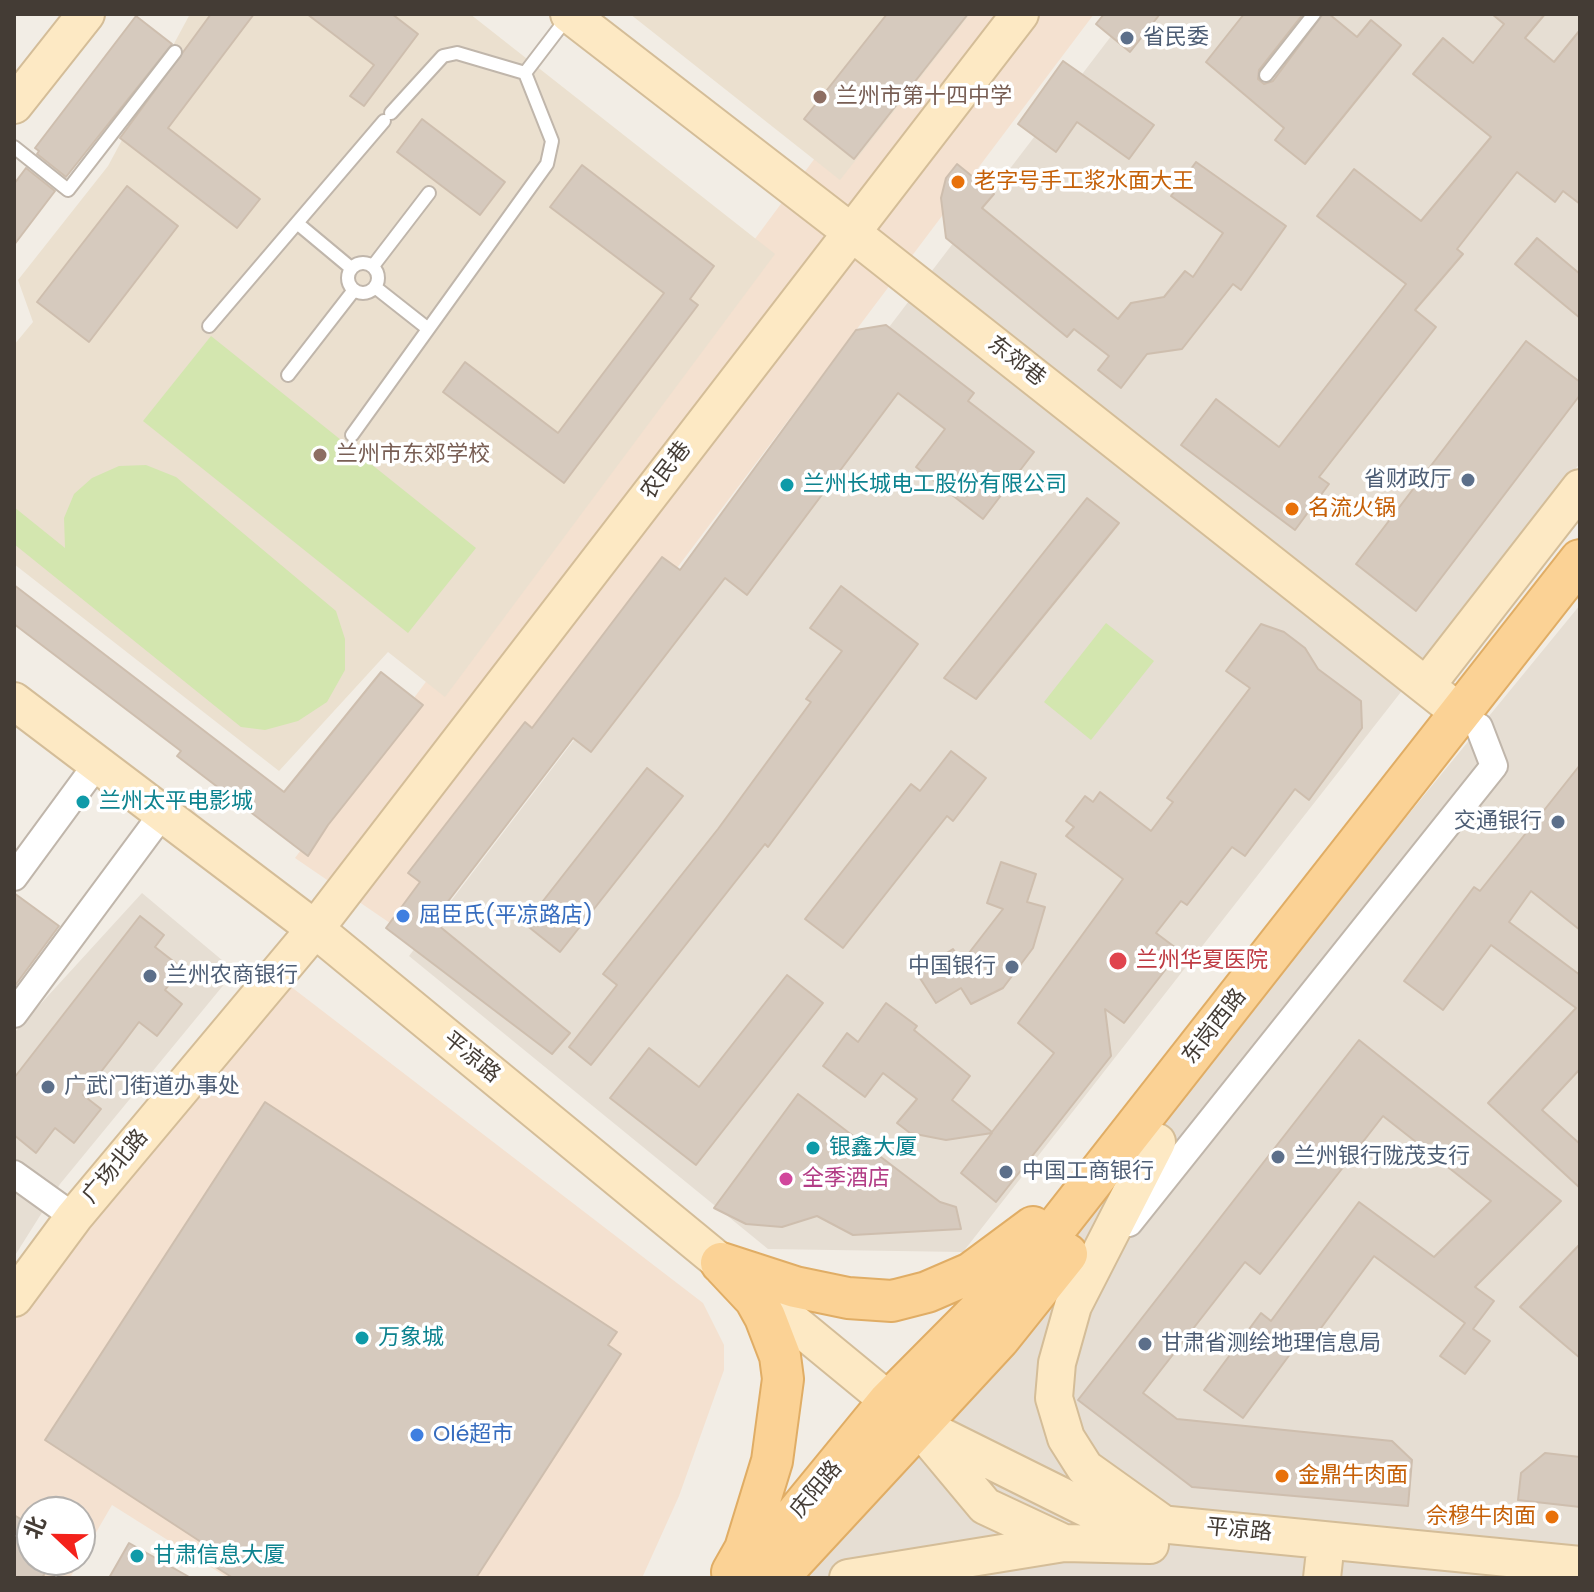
<!DOCTYPE html>
<meta charset="utf-8">
<style>
body{margin:0}
#map{position:relative;width:1594px;height:1592px;overflow:hidden;background:#f2ede5;font-family:Poppins,"Noto Sans SC",sans-serif}
canvas{display:block}
.frame{position:absolute;inset:0;border:16px solid #443c35;pointer-events:none}
.north{position:absolute;left:16px;top:1496px;width:80px;height:80px;box-sizing:border-box;background:#fff;border:2px solid #b4b1ae;border-radius:50%;rotate:292deg;font-size:22px;font-weight:700;line-height:32px;text-align:center;color:#443c35}
.north::after{content:'';display:block;margin:auto;width:28px;height:36px;background:#f4221b;clip-path:polygon(50% 0,100% 100%,50% 72%,0 100%)}
</style>
<div id="map">
<canvas width="1594" height="1592"></canvas>
<div class="frame"></div>
<div class="north">北</div>
</div>
<script>
const ctx = document.querySelector('canvas').getContext('2d');
ctx.lineJoin = 'round';
function paint(path, color) { ctx.fillStyle = color; ctx.fill(path, 'evenodd'); }
const shape = rows => new Path2D(rows.map(r => 'M' + r).join(''));
function strokePath(path, color, width, dash) { ctx.strokeStyle = color; ctx.lineWidth = width; ctx.lineCap = dash ? 'butt' : 'round'; ctx.setLineDash(dash || []); ctx.stroke(path); }
function label(font, color, halo, rows, align = 'center') {
  ctx.font = font + ' Poppins,"Noto Sans SC",sans-serif'; ctx.lineWidth = 7; ctx.setLineDash([]); ctx.textBaseline = 'middle'; ctx.strokeStyle = halo; ctx.fillStyle = color; for (const [text, x, y, turn = 0] of rows) {
    ctx.save(); ctx.translate(x, y); ctx.rotate((+turn || 0) * Math.PI / 180); ctx.textAlign = isNaN(turn) ? turn : align; if (halo) ctx.strokeText(text, 0, 0); ctx.fillText(text, 0, 0); ctx.restore();
  }
}
const residential = shape([
 [1128,14,1580,14,1580,463,963,1252,768,1249,409,956],
 [1580,605,1580,1578,783,1578],
 [142,893,235,971,60,1184,14,1257,14,1033]
]);
const commercial = shape([
 [922,14,1094,14,403,932,295,858],
 [290,986,703,1303,724,1345,724,1370,679,1496,642,1578,228,1578,112,1505,80,1560,80,1512,32,1512,32,1560,80,1560,70,1578,14,1578,14,1320,27,1296]
]);
const education = shape([
 [190,14,470,14,775,254,445,697,388,652,279,771,14,564,14,345,33,322,18,280,108,166],
 [630,14,970,14,840,180]
]);
const green = shape([
 [211,336,476,548,408,633,143,421],
 [146,465,176,477,336,611,345,639,345,670,327,702,298,721,265,730,241,727,14,544,14,507,65,548,64,518,74,494,92,478,119,466],
 [1106,623,1154,661,1091,740,1044,702]
]);
const building = shape([
 [211,14,254,14,168,128,260,199,237,228,120,138,211,14],
 [307,14,392,14,418,34,364,106,350,96,374,65,307,14],
 [887,14,968,14,854,159,804,119,887,14],
 [1104,14,1160,14,1130,52,1096,24,1104,14],
 [1244,14,1303,14,1259,70,1258,79,1264,84,1273,81,1323,14,1329,14,1357,37,1371,20,1401,45,1305,164,1275,140,1284,128,1206,62,1244,14],
 [1492,14,1545,14,1525,38,1554,62,1580,30,1580,204,1563,191,1555,202,1517,172,1457,249,1463,254,1415,310,1436,327,1319,477,1329,484,1295,530,1181,445,1216,399,1279,447,1406,284,1317,216,1354,169,1421,221,1491,137,1413,74,1443,38,1473,63,1504,24,1492,14],
 [136,16,172,44,66,177,37,154,39,151,35,148,136,16],
 [1063,61,1154,125,1129,159,1077,122,1056,152,1018,124,1063,61],
 [422,119,505,182,480,215,397,152,422,119],
 [1196,162,1286,226,1241,290,1233,284,1182,349,1147,354,1121,388,1098,370,1109,356,1074,329,1067,337,946,238,941,198,946,178,957,164,994,194,982,208,1118,319,1131,303,1164,297,1185,271,1193,277,1223,233,1171,196,1196,162],
 [582,165,714,266,690,299,698,305,564,483,443,392,465,362,558,433,664,293,550,207,582,165],
 [26,168,55,191,14,245,14,184,26,168],
 [127,186,178,226,89,342,37,302,127,186],
 [1537,238,1580,274,1580,318,1515,264,1537,238],
 [886,325,974,393,968,401,1034,452,983,519,916,467,945,429,898,393,747,595,725,578,591,752,573,738,433,921,570,1033,552,1054,386,928,420,882,408,873,525,722,532,728,662,557,680,570,856,330,886,325],
 [1526,341,1580,382,1580,395,1416,611,1356,564,1526,341],
 [1087,498,1119,523,976,699,944,678,1087,498],
 [14,585,284,792,381,672,423,705,328,825,308,856,177,756,181,751,14,624,14,585],
 [841,586,918,644,768,847,765,844,591,1065,569,1047,617,985,603,974,718,829,811,702,806,699,842,651,810,628,841,586],
 [1261,624,1284,632,1305,648,1318,669,1361,701,1362,728,1309,800,1295,789,1245,856,1232,847,1187,905,1181,901,1156,933,1180,951,1124,1023,1105,1009,1111,1056,996,1202,961,1173,992,1133,946,1140,910,1133,897,1123,917,1099,883,1073,865,1097,823,1066,847,1033,858,1042,886,1003,917,1026,914,1030,970,1076,952,1100,992,1132,1054,1053,1018,1023,1123,879,1066,836,1074,827,1066,821,1085,796,1093,802,1100,792,1151,831,1173,802,1167,798,1250,688,1226,671,1261,624],
 [951,751,986,778,953,821,947,816,843,948,805,919,911,784,920,791,951,751],
 [1580,765,1580,930,1531,891,1509,922,1580,975,1580,1069,1542,1110,1580,1144,1580,1188,1488,1103,1576,1008,1491,945,1443,1010,1404,981,1474,887,1480,891,1580,765],
 [647,768,683,796,560,952,525,924,647,768],
 [1001,862,1036,874,1027,902,1045,907,1033,948,1003,988,971,1004,961,988,936,1003,916,972,953,949,962,962,1003,909,987,903,1001,862],
 [14,893,59,926,14,987,14,893],
 [140,916,164,935,155,947,182,968,165,990,182,1004,157,1036,139,1022,121,1046,83,1095,101,1109,74,1143,55,1128,36,1153,14,1135,14,1078,140,916],
 [787,975,823,1003,696,1165,610,1098,649,1048,699,1087,787,975],
 [1359,1040,1561,1201,1475,1287,1494,1301,1473,1329,1490,1341,1465,1374,1440,1356,1465,1323,1374,1256,1307,1347,1299,1342,1243,1418,1204,1390,1261,1313,1271,1321,1359,1202,1434,1257,1491,1201,1383,1116,1260,1274,1245,1262,1143,1393,1177,1419,1392,1441,1412,1460,1408,1506,1192,1487,1078,1400,1359,1040],
 [798,1094,940,1202,956,1207,961,1229,853,1235,817,1216,782,1227,746,1224,714,1208,798,1094],
 [265,1102,617,1332,608,1345,621,1354,476,1578,233,1578,194,1553,201,1542,45,1440,265,1102],
 [1580,1244,1580,1358,1520,1307,1580,1244],
 [1545,1453,1580,1457,1580,1507,1518,1500,1521,1473,1545,1453],
 [14,1515,32,1526,32,1560,53,1560,42,1578,14,1578,14,1515],
 [129,1543,191,1578,109,1578,129,1543]
]);
const lane = shape([
 [525,73,567,18],
 [1266,75,1314,14],
 [391,113,443,56,457,53,525,73],
 [14,147,68,190,175,52],
 [297,223,351,268],
 '348 278a15 15 0 1 1 30 0a15 15 0 1 1-30 0Z',
 [373,266,429,193],
 [375,287,427,328],
 [209,326,384,121],
 [288,375,354,290],
 [352,435,547,164,552,141,525,73]
]);
const street = shape([
 [14,877,97,764],
 [14,1014,163,813],
 [14,1174,74,1217],
 [1129,1223,1494,766,1479,727]
]);
const secondary = shape([
 [569,14,851,232,1460,713],
 [14,105,86,14],
 [1426,686,1580,488],
 [14,701,315,929,889,1401],
 [1157,1142,1073,1306,1057,1363,1054,1398,1066,1438,1085,1468,1162,1523],
 [14,1298,74,1217,315,929,1020,14],
 [919,1425,1108,1519,1580,1565],
 [924,1433,985,1506,1064,1543,1150,1545],
 [848,1578,1064,1543],
 [1322,1578,1324,1560]
]);
const primary = shape([
 [721,1263,795,1287,848,1298,892,1301,927,1292,971,1273,1033,1227],
 [724,1266,755,1299,765,1317,780,1356,783,1379,772,1461,745,1549,732,1572],
 [785,1570,999,1339,1067,1254],
 [744,1578,889,1401,1037,1252,1580,560]
]);
const markers = [
 [1127,38,8,"#5c6f8a"],
 [820,97,8,"#8d6e63"],
 [958,182,8,"#e8710a"],
 [320,455,8,"#8d6e63"],
 [1468,480,8,"#5c6f8a"],
 [787,485,8,"#0f9aa8"],
 [1292,509,8,"#e8710a"],
 [83,802,8,"#0f9aa8"],
 [1558,822,8,"#5c6f8a"],
 [403,916,8,"#3f7fe0"],
 [1118,961,10,"#e0444e"],
 [1012,967,8,"#5c6f8a"],
 [150,976,8,"#5c6f8a"],
 [48,1087,8,"#5c6f8a"],
 [813,1148,8,"#0f9aa8"],
 [1278,1157,8,"#5c6f8a"],
 [1006,1172,8,"#5c6f8a"],
 [786,1179,8,"#d1479c"],
 [362,1338,8,"#0f9aa8"],
 [1145,1344,8,"#5c6f8a"],
 [417,1435,8,"#3f7fe0"],
 [1282,1476,8,"#e8710a"],
 [1552,1517,8,"#e8710a"],
 [137,1556,8,"#0f9aa8"]
];
const serviceNames = [
 ["省民委",1143,38],
 ["省财政厅",1452,480,"right"],
 ["交通银行",1542,822,"right"],
 ["中国银行",996,967,"right"],
 ["兰州农商银行",166,976],
 ["广武门街道办事处",64,1087],
 ["兰州银行陇茂支行",1294,1157],
 ["中国工商银行",1022,1172],
 ["甘肃省测绘地理信息局",1161,1344]
];
const educationNames = [
 ["兰州市第十四中学",836,97],
 ["兰州市东郊学校",336,455]
];
const foodNames = [
 ["老字号手工浆水面大王",974,182],
 ["名流火锅",1308,509],
 ["金鼎牛肉面",1298,1476],
 ["佘穆牛肉面",1536,1517,"right"]
];
const streetNames = [
 ["东郊巷",1016,362,38],
 ["农民巷",667,471,-52],
 ["东岗西路",1215,1027,-52],
 ["平凉路",471,1058,39],
 ["广场北路",116,1167,-50],
 ["庆阳路",817,1490,-50],
 ["平凉路",1239,1531,5]
];
const cultureNames = [
 ["兰州长城电工股份有限公司",803,485],
 ["兰州太平电影城",99,802],
 ["银鑫大厦",829,1148],
 ["万象城",378,1338],
 ["甘肃信息大厦",153,1556]
];
const shopNames = [
 ["屈臣氏(平凉路店)",419,916],
 ["Olé超市",433,1435]
];
const healthNames = [
 ["兰州华夏医院",1136,961]
];
const hotelNames = [
 ["全季酒店",802,1179]
];
paint(residential, '#e6ded3');
paint(commercial, '#f4e1d0');
paint(education, '#ebe0cf');
paint(green, '#d3e6af');
paint(building, '#d6cabe');
strokePath(building, '#cebeae', 2);
strokePath(lane, '#c0b6ab', 16);
strokePath(street, '#c0b6ab', 30);
strokePath(secondary, '#d4bd98', 40);
strokePath(primary, '#e0ad65', 44);
strokePath(lane, '#fff', 12);
strokePath(street, '#fff', 26);
strokePath(secondary, '#fde9c4', 36);
strokePath(primary, '#fbd295', 40);
for (const [x, y, r, color] of markers) { const dot = new Path2D(); dot.arc(x, y, r, 0, 2 * Math.PI); ctx.fillStyle = color; ctx.fill(dot); strokePath(dot, '#fff', 3); }
label('22px', '#4e5e75', '#fff', serviceNames, 'left');
label('22px', '#785e54', '#fff', educationNames, 'left');
label('22px', '#c56008', '#fff', foodNames, 'left');
label('22px', '#443c35', '#fff', streetNames);
label('22px', '#0d838f', '#fff', cultureNames, 'left');
label('22px', '#366cbe', '#fff', shopNames, 'left');
label('22px', '#be3a42', '#fff', healthNames, 'left');
label('22px', '#b23c85', '#fff', hotelNames, 'left');
</script>
